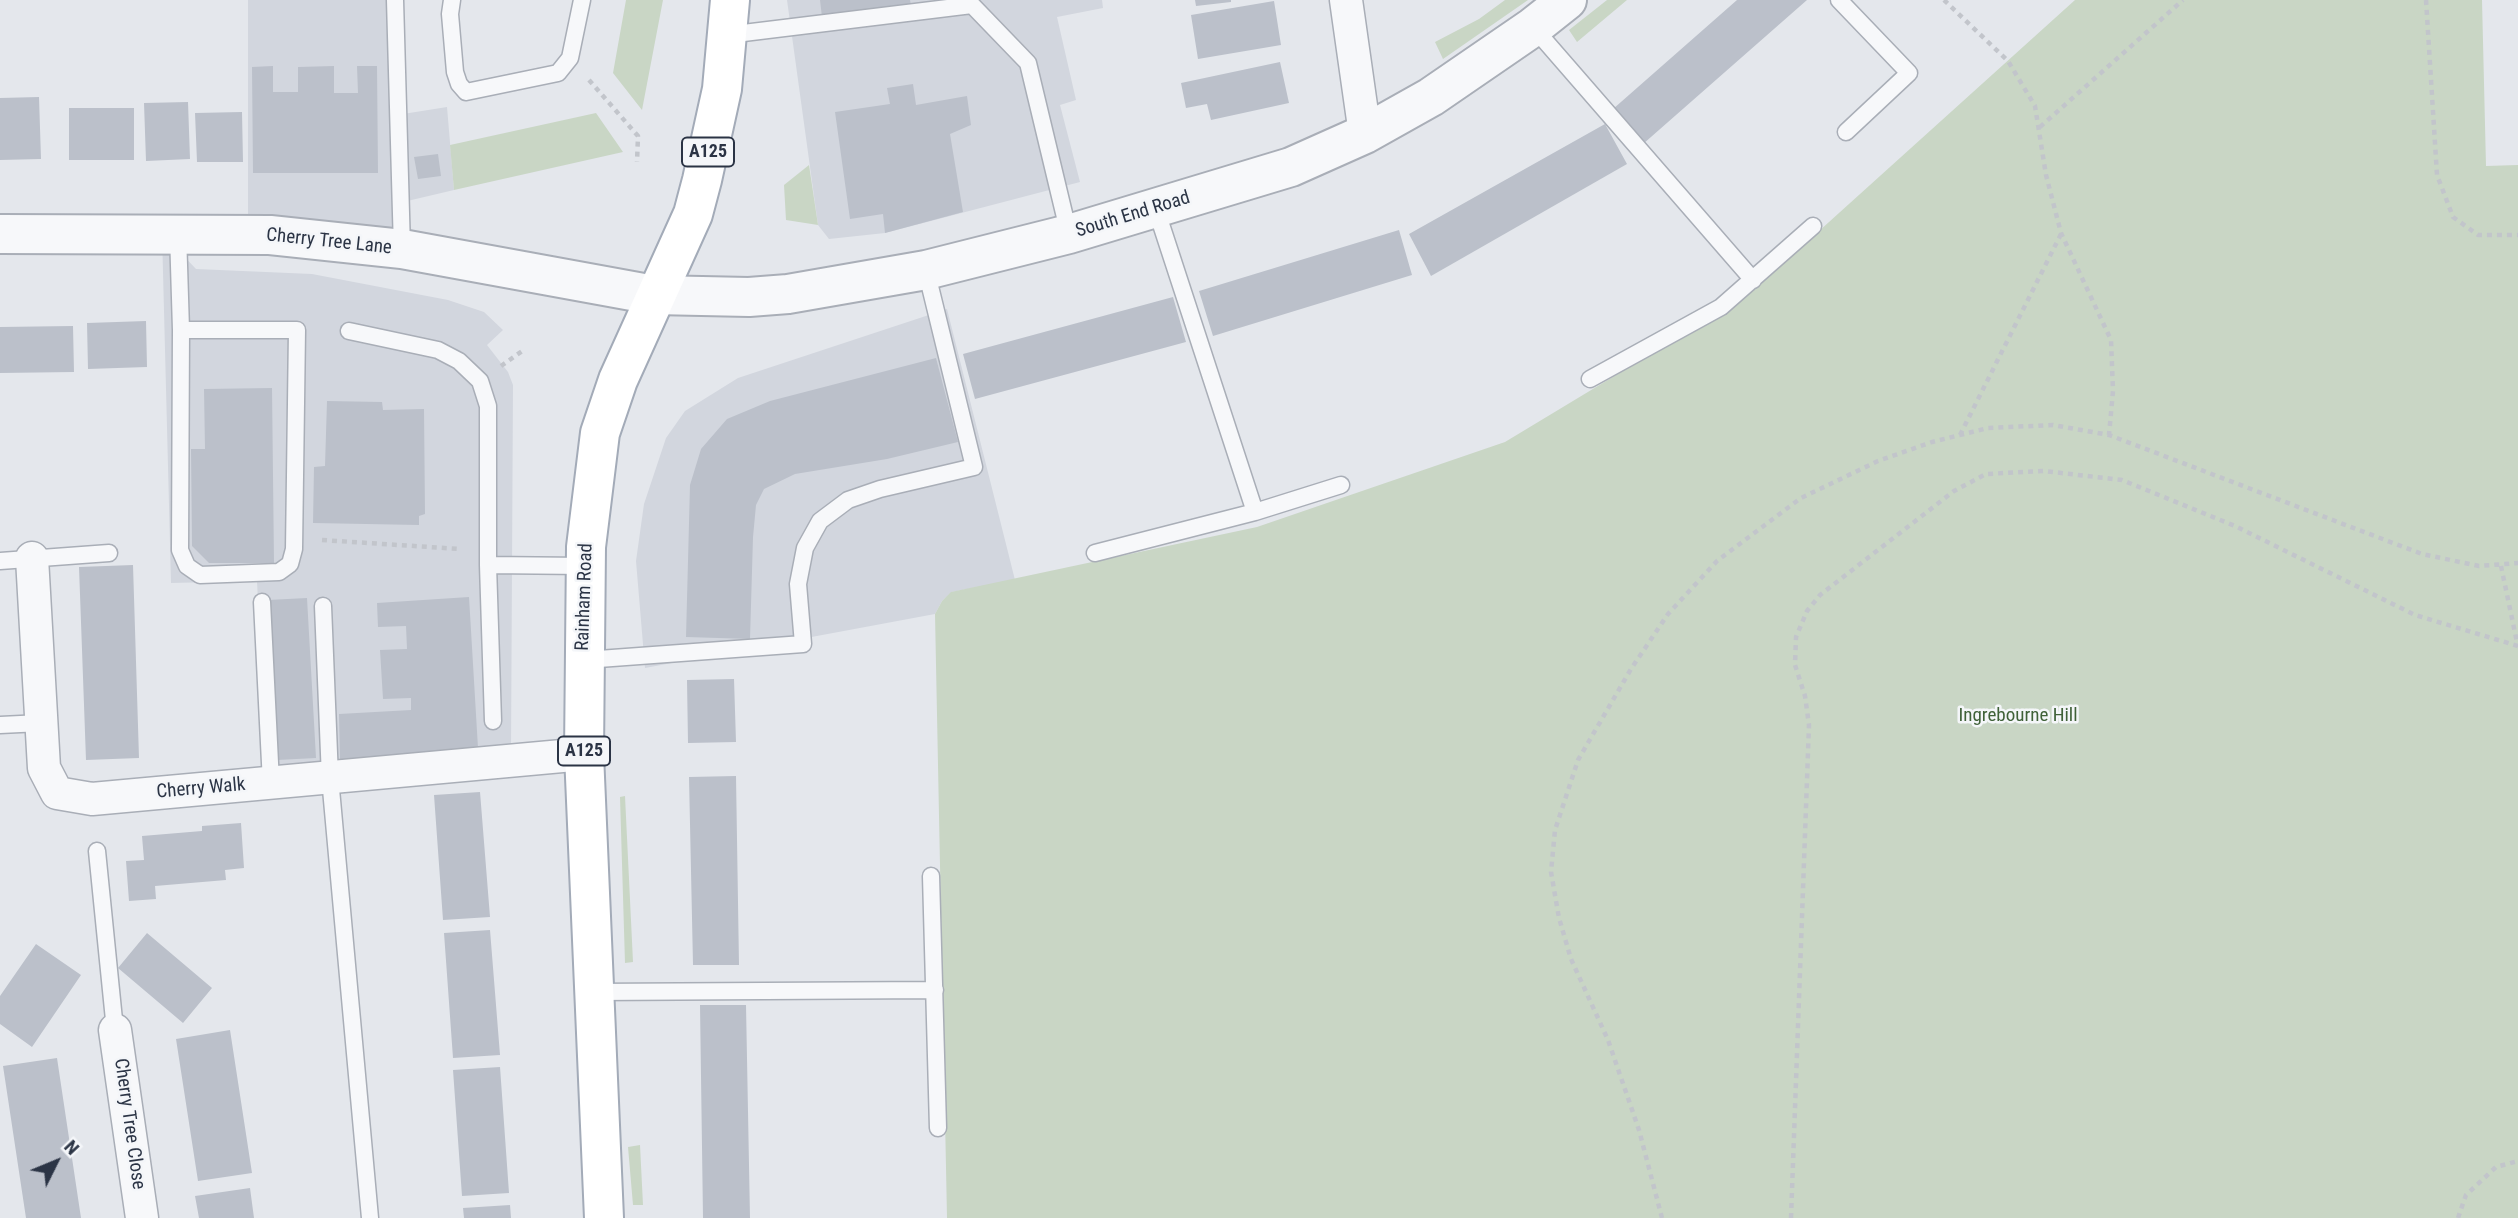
<!DOCTYPE html>
<style>
body{margin:0}
#map{position:relative;width:2518px;height:1218px;overflow:hidden;background:#e4e7ec;font-family:"Roboto Condensed",sans-serif}
canvas{display:block}
.north{position:absolute;left:21px;top:1127px;width:70px;height:70px;-webkit-text-stroke:5px #f4f6f9;paint-order:stroke;rotate:47deg;font-size:19px;font-weight:700;line-height:28px;text-align:center;color:#2b3445}
.north::after{content:'';display:block;margin:auto;width:24px;height:32px;background:#2b3445;clip-path:polygon(50% 0,100% 100%,50% 72%,0 100%)}
</style>
<div id="map">
<canvas width="2518" height="1218"></canvas>
<div class="north">N</div>
</div>
<script>
const ctx = document.querySelector('canvas').getContext('2d');
ctx.lineJoin = 'round';
function paint(path, color) { ctx.fillStyle = color; ctx.fill(path, 'evenodd'); }
const shape = rows => new Path2D(rows.map(r => 'M' + r).join(''));
function strokePath(path, color, width, dash) { ctx.strokeStyle = color; ctx.lineWidth = width; ctx.lineCap = dash ? 'butt' : 'round'; ctx.setLineDash(dash || []); ctx.stroke(path); }
function label(font, color, halo, rows, align = 'center') {
  ctx.font = font + ' "Roboto Condensed",sans-serif'; ctx.lineWidth = 5; ctx.setLineDash([]); ctx.textBaseline = 'middle'; ctx.strokeStyle = halo; ctx.fillStyle = color; for (const [text, x, y, turn = 0] of rows) {
    ctx.save(); ctx.translate(x, y); ctx.rotate((+turn || 0) * Math.PI / 180); ctx.textAlign = isNaN(turn) ? turn : align; if (halo) ctx.strokeText(text, 0, 0); ctx.fillText(text, 0, 0); ctx.restore();
  }
}
const built = shape([
 [248,0,404,0,403,114,447,107,454,190,403,202,402,249,248,234],
 [787,0,1102,0,1103,8,1057,17,1076,100,1060,105,1080,182,885,233,829,239,818,225],
 [162,233,196,269,312,274,448,300,484,312,503,330,487,345,508,372,513,385,511,750,266,767,257,581,171,583],
 [947,309,1015,580,952,592,942,601,935,614,645,668,636,561,644,504,666,438,685,411,738,378]
]);
const green = shape([
 [626,0,663,0,642,110,613,73],
 [1505,0,1528,0,1443,59,1435,42,1479,19],
 [1607,0,1627,0,1577,42,1569,30],
 [2075,0,2482,0,2486,166,2518,165,2518,1218,947,1218,935,614,942,601,951,592,1257,527,1505,442,1747,296],
 [596,113,623,152,454,190,450,145],
 [809,165,818,225,786,220,784,185],
 [625,796,633,962,625,963,620,797],
 [640,1145,643,1205,633,1205,628,1147]
]);
const building = shape([
 [820,0,910,0,911,5,822,17],
 [1195,0,1231,0,1231,2,1196,6],
 [1737,0,1807,0,1643,144,1613,109],
 [1274,1,1281,45,1198,59,1191,15],
 [1280,62,1289,103,1211,120,1207,104,1186,108,1181,83],
 [273,66,273,92,298,92,298,67,334,66,334,93,358,93,357,66,377,66,378,173,253,173,252,67],
 [913,84,916,105,967,96,971,125,950,134,963,212,885,233,883,214,850,219,835,112,890,104,887,88],
 [39,97,41,159,0,160,0,98],
 [188,102,190,159,146,161,144,103],
 [69,108,134,108,134,160,69,160],
 [242,112,243,162,197,162,195,113],
 [1605,124,1627,164,1431,276,1409,234],
 [438,154,441,176,418,179,414,157],
 [1399,230,1412,275,1213,336,1199,291],
 [1173,297,1186,342,975,399,963,354],
 [146,321,147,367,88,369,87,323],
 [73,326,74,372,0,373,0,327],
 [936,358,958,442,887,459,795,474,764,489,756,505,753,537,750,639,686,637,690,485,701,449,727,419,770,401],
 [272,388,274,563,209,563,192,546,191,449,205,449,204,389],
 [327,401,382,402,383,410,424,409,425,514,419,516,419,525,313,523,314,467,325,466],
 [133,565,139,758,86,760,79,567],
 [469,597,478,748,340,760,339,714,411,710,411,698,383,699,380,650,407,649,406,626,378,627,377,603],
 [307,598,316,758,277,760,268,600],
 [734,679,736,742,688,743,687,680],
 [736,776,739,965,693,965,689,777],
 [480,792,490,917,443,920,434,795],
 [241,823,244,868,225,870,226,880,155,886,156,899,129,901,126,861,144,860,142,836,202,831,202,826],
 [490,930,500,1055,453,1058,444,933],
 [147,933,212,988,183,1023,118,968],
 [36,944,81,975,32,1047,0,1024,0,996],
 [700,1005,746,1005,750,1218,703,1218],
 [230,1030,252,1173,198,1181,176,1039],
 [57,1058,81,1218,26,1218,3,1066],
 [500,1067,509,1193,462,1196,453,1070],
 [250,1188,254,1218,199,1218,195,1196],
 [510,1205,511,1218,464,1218,463,1208]
]);
const path = shape([
 [1944,0,2008,61,2035,106,2046,175,2061,233,2111,340,2113,391,2109,435],
 [2426,0,2437,175,2453,217,2478,235,2518,235],
 [589,80,638,136,637,162],
 [2040,127,2183,0],
 [501,366,525,349],
 [1960,435,2061,234],
 [322,540,460,549],
 [2501,566,2518,647],
 [1662,1218,1639,1130,1608,1040,1571,959,1559,918,1551,872,1555,830,1578,760,1631,669,1668,614,1717,561,1801,498,1878,461,1932,442,1988,428,2053,425,2109,435,2422,554,2479,566,2518,563],
 [1791,1218,1809,725,1805,696,1795,665,1796,637,1807,611,1820,595,1954,491,1986,474,2044,471,2122,480,2235,526,2415,615,2518,646],
 [2458,1218,2466,1195,2496,1167,2518,1161]
]);
const service = shape([
 [395,0,402,249],
 [452,0,450,14,455,72,459,84,466,92,558,73,570,58,582,0],
 [1839,0,1909,73,1846,132],
 [1533,27,1753,280],
 [727,35,972,5,1028,63,1069,234],
 [1156,209,1255,512],
 [178,233,181,330,297,330,294,549,290,564,279,572,200,575,187,566,180,550,181,330],
 [349,331,438,350,459,361,480,381,488,406,488,565,585,566],
 [1590,379,1721,307,1813,226],
 [1095,553,1255,512,1341,485],
 [0,561,109,553],
 [488,565,493,721],
 [262,602,271,783],
 [323,606,330,778,370,1218],
 [585,660,803,644,798,584,805,548,820,521,848,500,880,489,974,467,926,270],
 [0,725,41,723],
 [97,851,115,1030],
 [931,876,938,1128],
 [594,992,935,990]
]);
const minor = shape([
 [1346,0,1365,134],
 [32,558,44,768,57,793,92,799,584,754],
 [115,1030,142,1218]
]);
const tertiary = shape([
 [0,234,270,235,402,249,654,295,749,297,788,294,926,270,1069,234,1291,167,1365,134,1431,97,1533,27,1567,0]
]);
const primary = shape([
 [604,1218,584,754,586,547,600,433,618,380,693,214,702,180,722,89,730,0]
]);
const shields = [
 [708,152,52],
 [584,751,52]
];
const shieldNames = [
 ["A125",708,152],
 ["A125",584,751]
];
const streetNames = [
 ["South End Road",1133,215,-17],
 ["Cherry Tree Lane",329,242,6],
 ["Rainham Road",585,597,-88],
 ["Cherry Walk",201,789,-5],
 ["Cherry Tree Close",129,1124,82]
];
const parkNames = [
 ["Ingrebourne Hill",2018,716]
];
paint(built, '#d2d6de');
paint(green, '#c9d6c5');
paint(building, '#bbc0ca');
strokePath(service, '#a9aeb7', 19);
strokePath(minor, '#a9aeb7', 35);
strokePath(tertiary, '#a9aeb7', 42);
strokePath(primary, '#a3abb8', 42);
strokePath(path, '#c2c5cb', 4.5, [5, 5]);
strokePath(service, '#f7f8fa', 16);
strokePath(minor, '#f7f8fa', 32);
strokePath(tertiary, '#f7f8fa', 38);
strokePath(primary, '#fff', 38);
for (const [x, y, w] of shields) { const box = new Path2D(); box.roundRect(x - w / 2, y - 14.5, w, 29, 5); ctx.fillStyle = '#f4f6f9'; ctx.fill(box); strokePath(box, '#2b3445', 2); }
label('bold 18px', '#2b3445', null, shieldNames);
label('19px', '#2b3445', '#f4f6f9', streetNames);
label('19px', '#3f6138', '#f4f6f9', parkNames);
</script>
